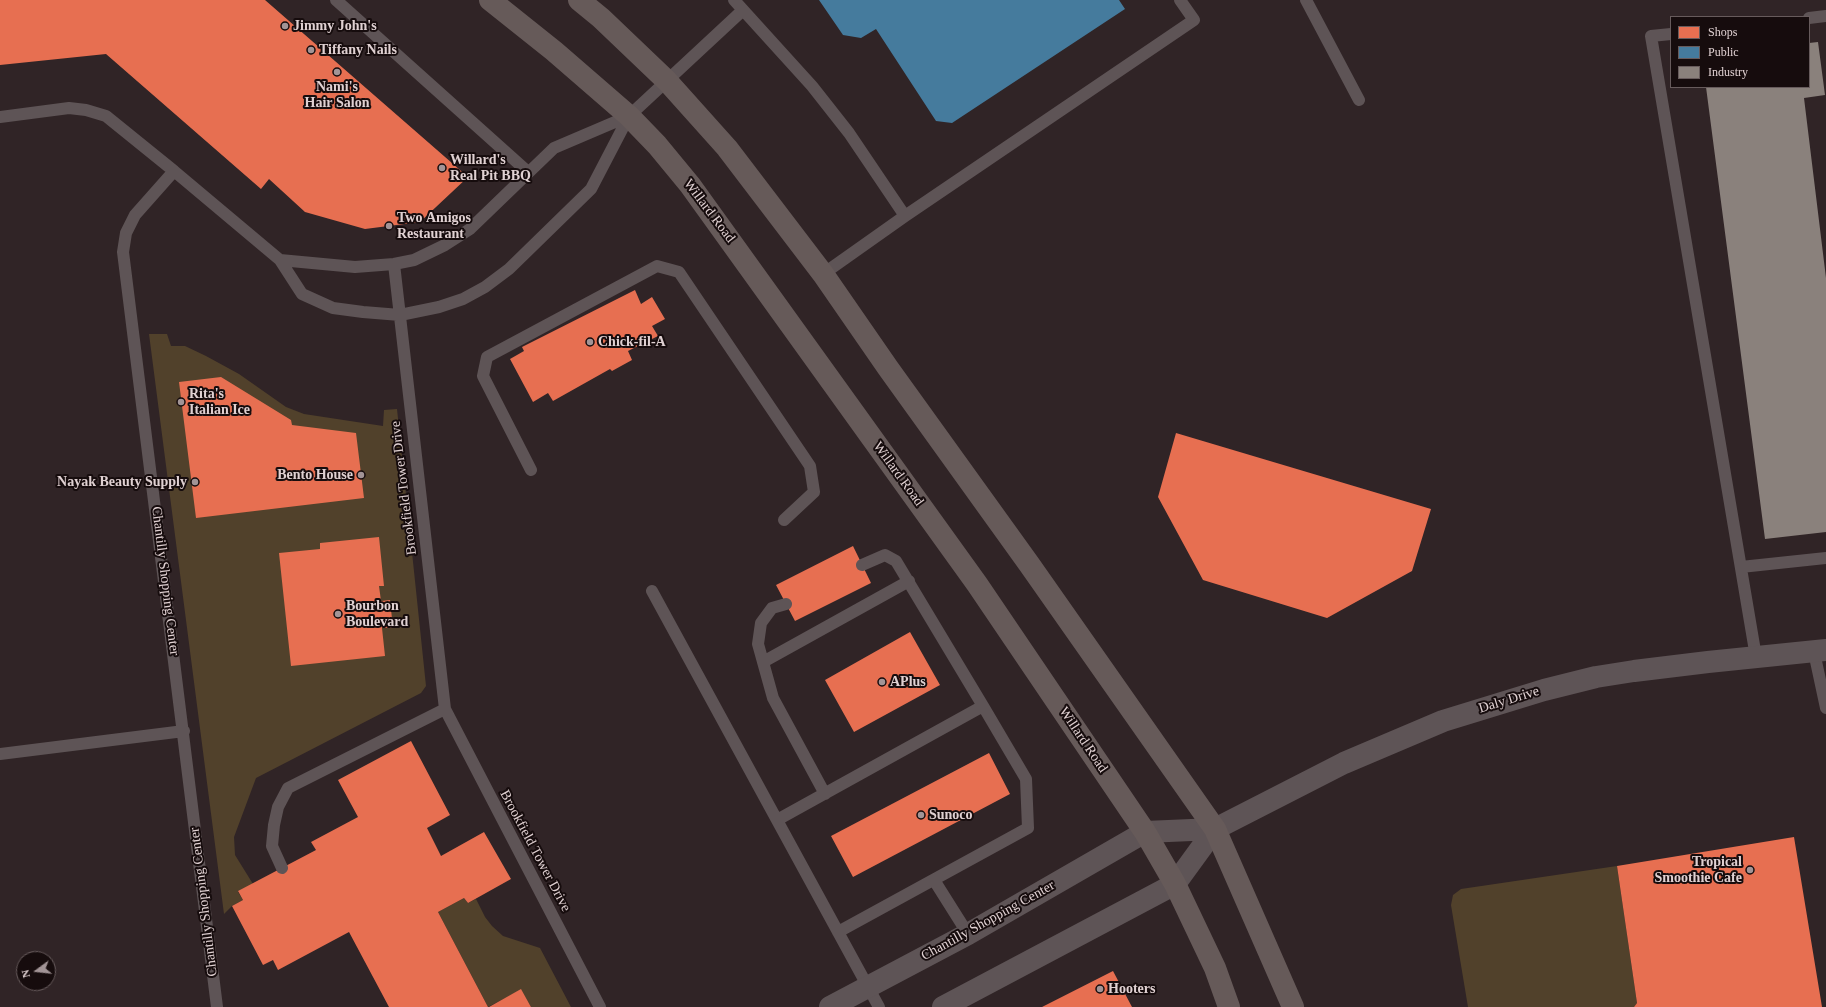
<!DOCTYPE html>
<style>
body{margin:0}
#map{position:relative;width:1826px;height:1007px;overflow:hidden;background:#302426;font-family:"Times New Roman",serif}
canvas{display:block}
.legend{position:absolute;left:1670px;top:16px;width:140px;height:72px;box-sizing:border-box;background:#160c0d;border:1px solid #675b5c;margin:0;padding:5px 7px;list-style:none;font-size:12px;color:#e0d1d2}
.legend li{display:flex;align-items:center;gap:8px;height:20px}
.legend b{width:20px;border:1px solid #675b5c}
.north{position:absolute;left:16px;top:951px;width:40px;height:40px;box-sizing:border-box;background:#160c0d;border:1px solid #675b5c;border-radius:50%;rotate:255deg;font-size:11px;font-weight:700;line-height:16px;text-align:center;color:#e0d1d2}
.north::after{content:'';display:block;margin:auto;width:14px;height:18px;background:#a29496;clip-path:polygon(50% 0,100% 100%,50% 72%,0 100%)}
</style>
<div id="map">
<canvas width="1826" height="1007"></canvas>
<ul class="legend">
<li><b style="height:11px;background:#e76f51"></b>Shops</li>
<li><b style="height:11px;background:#457b9d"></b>Public</li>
<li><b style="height:11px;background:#8a817c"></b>Industry</li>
</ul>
<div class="north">N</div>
</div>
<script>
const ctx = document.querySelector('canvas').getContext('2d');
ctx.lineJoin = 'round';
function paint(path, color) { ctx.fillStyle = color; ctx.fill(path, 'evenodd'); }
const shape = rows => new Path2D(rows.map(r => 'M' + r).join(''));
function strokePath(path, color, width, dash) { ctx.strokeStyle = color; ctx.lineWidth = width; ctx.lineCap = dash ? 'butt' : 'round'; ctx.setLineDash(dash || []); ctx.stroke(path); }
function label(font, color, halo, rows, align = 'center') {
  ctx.font = font + ' "Times New Roman",serif'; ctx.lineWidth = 4; ctx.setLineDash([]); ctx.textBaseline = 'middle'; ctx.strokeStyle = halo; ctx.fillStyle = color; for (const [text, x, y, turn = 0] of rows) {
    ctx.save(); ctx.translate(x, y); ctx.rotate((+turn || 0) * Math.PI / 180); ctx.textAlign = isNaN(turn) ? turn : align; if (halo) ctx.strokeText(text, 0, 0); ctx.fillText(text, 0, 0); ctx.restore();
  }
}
const green = shape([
 [149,334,167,334,171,346,185,346,206,356,239,374,286,407,304,414,383,426,384,410,397,409,426,686,421,693,256,778,234,837,235,855,253,884,238,892,243,900,232,906,224,914],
 [1617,866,1637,1003,1634,1007,1468,1007,1451,905,1453,895,1461,889],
 [464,898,468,903,476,899,485,917,492,926,503,936,540,948,571,1007,531,1007,521,990,488,1007,438,912]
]);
const shops = shape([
 [0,0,265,0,468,177,420,222,365,229,305,212,269,179,261,189,106,54,0,65],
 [635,290,641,304,652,297,665,319,652,326,658,336,628,351,632,360,612,371,610,369,553,401,548,393,533,402,510,359,524,351,522,347],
 [221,377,291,420,292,425,356,433,364,498,196,518,179,382],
 [1176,433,1431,509,1412,571,1327,618,1203,580,1158,497],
 [379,537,384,586,379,586,381,601,390,600,393,628,382,628,385,656,291,666,279,553,320,549,320,543],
 [853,546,871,583,795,621,776,585],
 [910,632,940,685,854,732,825,680],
 [411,741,450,815,427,828,441,856,484,832,511,879,468,903,464,898,438,912,488,1007,389,1007,349,932,278,970,273,960,263,965,232,906,243,900,238,891,316,850,311,842,358,817,338,780],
 [989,753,1010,794,853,877,831,836],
 [1794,837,1822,1007,1634,1007,1637,1003,1617,866],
 [1113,971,1132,1007,1042,1007],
 [521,989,531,1007,489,1007]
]);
const public = shape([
 [819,0,1119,0,1125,9,952,123,936,121,876,29,861,38,843,35]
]);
const industry = shape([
 [1818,42,1825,95,1804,98,1826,278,1826,532,1765,539,1706,87,1809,87,1809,43]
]);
const service = shape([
 [336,0,528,172],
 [734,0,812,86,849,133,905,216],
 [1306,0,1359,100],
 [1809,18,1826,16],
 [1671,34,1651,36,1756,657],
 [0,117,69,108,86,110,106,116,174,171],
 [280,260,355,267,394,264,414,260,445,245,470,229,554,148,629,116],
 [394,264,445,709,600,1007],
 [823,274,905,216,1194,20,1180,0],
 [531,470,483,376,487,357,657,266,679,272,810,466,814,492,784,520],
 [862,565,885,555,896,561,983,706],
 [1741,567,1826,558],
 [652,591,879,1007],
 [786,604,772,608,761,623,758,644,773,698,825,794],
 [1814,652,1826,708],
 [763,662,909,581],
 [0,754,184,731],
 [777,820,983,706,1026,779,1028,828,838,932],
 [282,868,272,846,274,825,278,807,288,788,445,709],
 [934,880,968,934],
 [217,1007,123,252,126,233,135,215,174,171,280,260,302,294,333,308,363,312,400,315,439,307,463,299,485,287,509,269,591,189,629,116,743,10]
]);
const minor = shape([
 [830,1007,968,934,1145,832,1215,829,1344,763,1443,721,1544,690,1596,677,1634,671,1708,662,1826,650],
 [943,1007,1175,884,1215,829]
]);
const secondary = shape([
 [490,0,554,51,629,116,657,145,690,185,977,584,1145,832,1175,884,1215,968,1229,1007],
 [579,0,601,18,667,81,727,148,823,274,888,368,1029,564,1215,829,1293,1007]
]);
const markers = [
 [285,26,4,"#a29496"],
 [311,50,4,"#a29496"],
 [337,72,4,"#a29496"],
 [442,168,4,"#a29496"],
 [389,226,4,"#a29496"],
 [590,342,4,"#a29496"],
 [181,402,4,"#a29496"],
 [361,475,4,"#a29496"],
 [195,482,4,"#a29496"],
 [338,614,4,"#a29496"],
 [882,682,4,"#a29496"],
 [921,815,4,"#a29496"],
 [1750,870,4,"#a29496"],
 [1100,989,4,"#a29496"]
];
const poiNames = [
 ["Jimmy John's",293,26],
 ["Tiffany Nails",319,50],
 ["Nami's",337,87,"center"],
 ["Hair Salon",337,103,"center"],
 ["Willard's",450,160],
 ["Real Pit BBQ",450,176],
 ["Two Amigos",397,218],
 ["Restaurant",397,234],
 ["Chick-fil-A",598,342],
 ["Rita's",189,394],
 ["Italian Ice",189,410],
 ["Bento House",353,475,"right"],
 ["Nayak Beauty Supply",187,482,"right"],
 ["Bourbon",346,606],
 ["Boulevard",346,622],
 ["APlus",890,682],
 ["Sunoco",929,815],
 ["Tropical",1742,862,"right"],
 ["Smoothie Cafe",1742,878,"right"],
 ["Hooters",1108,989]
];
const streetNames = [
 ["Willard Road",709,211,53],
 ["Willard Road",898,474,54],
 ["Brookfield Tower Drive",404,488,-97],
 ["Chantilly Shopping Center",165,581,83],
 ["Daly Drive",1509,700,-17],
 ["Willard Road",1083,740,56],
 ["Brookfield Tower Drive",535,851,62],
 ["Chantilly Shopping Center",204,902,-97],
 ["Chantilly Shopping Center",988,921,-29]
];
paint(green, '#51412b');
paint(shops, '#e76f51');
paint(public, '#457b9d');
paint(industry, '#8a817c');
strokePath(service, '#5e5456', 12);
strokePath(minor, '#5e5456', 22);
strokePath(secondary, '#665a59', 22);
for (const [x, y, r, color] of markers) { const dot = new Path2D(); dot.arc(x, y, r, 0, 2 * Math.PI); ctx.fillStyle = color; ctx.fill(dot); strokePath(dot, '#160c0d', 1.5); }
label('bold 14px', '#e0d1d2', '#160c0d', poiNames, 'left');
label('14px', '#e0d1d2', '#160c0d', streetNames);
</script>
